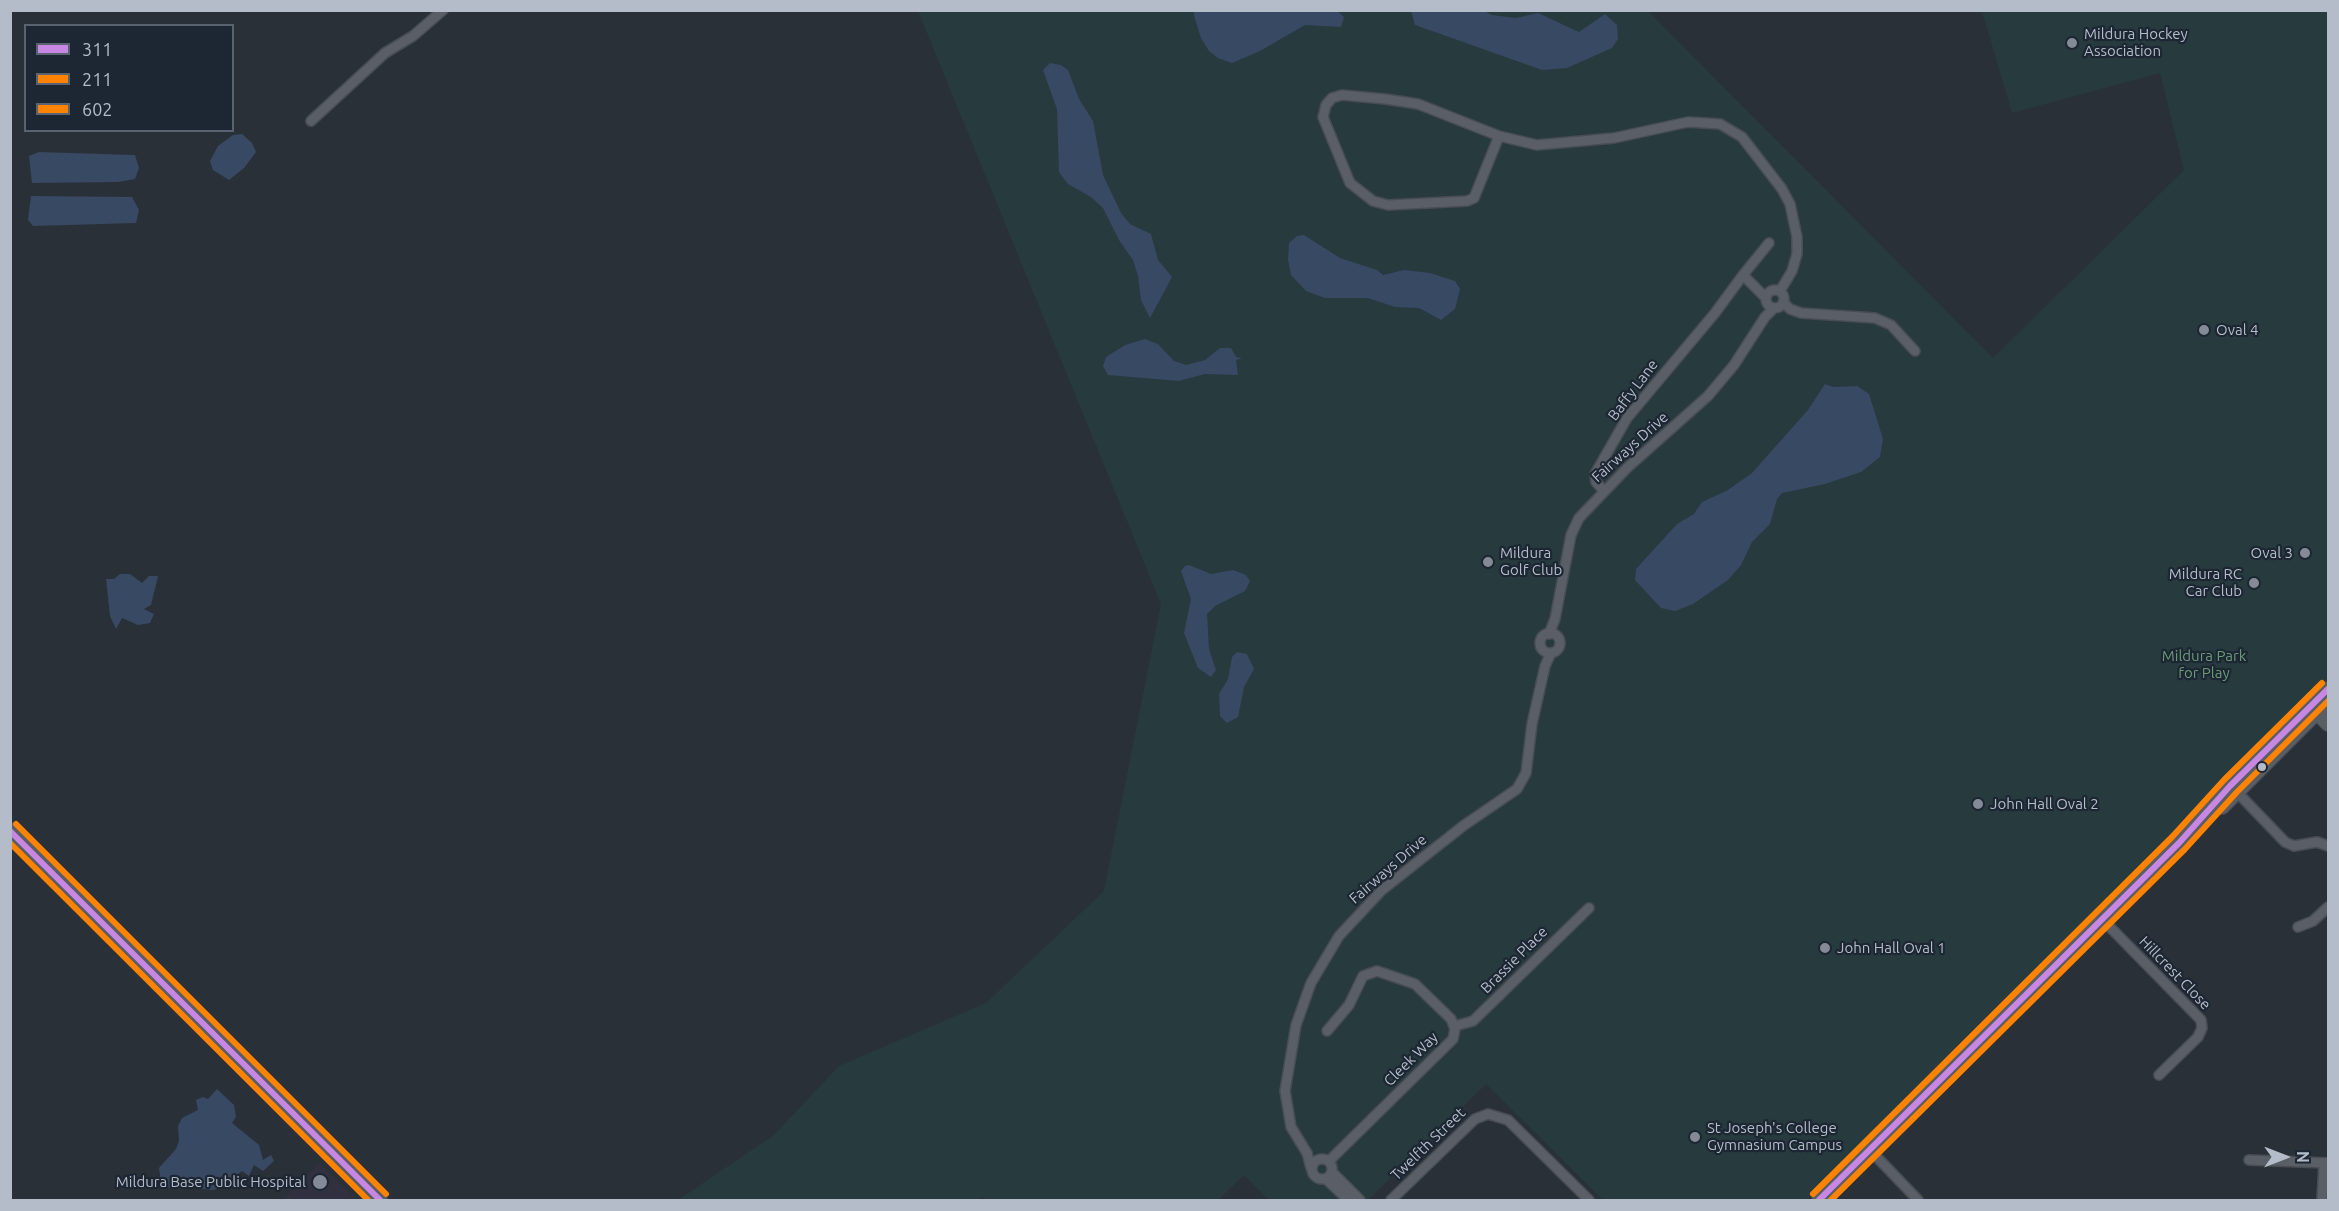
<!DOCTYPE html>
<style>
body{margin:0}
#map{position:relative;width:2339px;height:1211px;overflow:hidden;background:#2a3038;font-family:Ubuntu,sans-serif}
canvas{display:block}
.frame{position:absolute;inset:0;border:12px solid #b4bcc9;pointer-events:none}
.legend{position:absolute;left:24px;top:24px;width:210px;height:108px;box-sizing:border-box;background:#1d2633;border:2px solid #59626f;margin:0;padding:8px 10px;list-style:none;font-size:18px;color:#b4bcc9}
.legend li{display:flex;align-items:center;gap:12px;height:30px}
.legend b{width:30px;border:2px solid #59626f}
.north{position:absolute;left:2255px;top:1127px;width:60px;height:60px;-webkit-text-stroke:4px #1d2633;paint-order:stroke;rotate:90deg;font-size:16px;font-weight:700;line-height:24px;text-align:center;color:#b4bcc9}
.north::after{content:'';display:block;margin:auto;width:21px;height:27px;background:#b4bcc9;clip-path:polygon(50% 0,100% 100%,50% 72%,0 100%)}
</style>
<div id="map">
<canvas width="2339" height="1211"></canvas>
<div class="frame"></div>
<ul class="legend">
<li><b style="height:8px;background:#c787e3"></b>311</li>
<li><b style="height:8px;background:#ff8200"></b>211</li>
<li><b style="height:8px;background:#ff8200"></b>602</li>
</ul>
<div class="north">N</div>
</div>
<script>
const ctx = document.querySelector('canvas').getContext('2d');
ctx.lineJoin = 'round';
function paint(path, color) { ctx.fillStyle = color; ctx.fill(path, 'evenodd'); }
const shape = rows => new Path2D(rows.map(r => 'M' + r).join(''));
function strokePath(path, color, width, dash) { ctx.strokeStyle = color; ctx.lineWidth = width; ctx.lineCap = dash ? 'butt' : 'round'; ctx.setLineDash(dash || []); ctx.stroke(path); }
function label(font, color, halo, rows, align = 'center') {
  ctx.font = font + ' Ubuntu,sans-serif'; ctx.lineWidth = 4.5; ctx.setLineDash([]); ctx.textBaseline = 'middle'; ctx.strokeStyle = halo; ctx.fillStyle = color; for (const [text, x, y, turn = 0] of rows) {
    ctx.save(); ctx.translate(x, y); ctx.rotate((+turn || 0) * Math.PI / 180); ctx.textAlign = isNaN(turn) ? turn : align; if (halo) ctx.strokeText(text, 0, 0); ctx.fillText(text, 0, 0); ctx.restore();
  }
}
const medical = shape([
 [320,1163,357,1200,282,1200]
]);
const green = shape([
 [918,11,1648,11,1993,358,2184,170,2160,73,2012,113,1982,11,2328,11,2328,683,1807,1200,1603,1200,1486,1084,1368,1200,1269,1200,1244,1175,1218,1200,985,1200,982,1197,978,1200,678,1200,774,1135,839,1066,986,1003,1104,891,1161,604]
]);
const water = shape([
 [1336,10,1344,17,1341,27,1305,25,1260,51,1232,63,1218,58,1209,51,1201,38,1194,16,1194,10],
 [1411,11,1484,11,1492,15,1516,18,1538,13,1579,32,1605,14,1617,25,1618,39,1612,48,1567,68,1542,70,1415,25],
 [1050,63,1061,65,1068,70,1079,99,1093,121,1103,175,1121,213,1130,224,1151,234,1158,260,1172,277,1150,318,1141,300,1138,276,1133,260,1119,240,1103,208,1091,197,1068,184,1059,172,1057,109,1043,70],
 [242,134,252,143,256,152,244,168,229,180,213,170,210,161,218,146,233,135],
 [39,152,135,155,139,168,135,179,118,182,32,183,29,156],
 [31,196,132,197,139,210,136,223,33,226,28,220],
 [1304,235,1340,258,1377,270,1383,275,1404,270,1430,273,1455,281,1460,289,1455,309,1441,320,1419,308,1395,307,1368,298,1325,298,1306,291,1291,275,1288,260,1289,243,1297,236],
 [1145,339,1158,344,1174,361,1186,365,1205,360,1220,348,1231,348,1236,357,1242,358,1236,360,1238,375,1205,374,1179,381,1108,375,1103,366,1106,357,1125,345],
 [1825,384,1833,387,1857,386,1869,394,1883,439,1880,457,1861,472,1825,484,1782,493,1777,499,1770,524,1752,542,1741,565,1728,580,1693,604,1675,611,1661,608,1635,580,1636,569,1677,524,1694,514,1702,502,1728,490,1752,473,1808,410],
 [1189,565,1211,574,1233,570,1246,575,1250,581,1245,591,1215,606,1207,614,1209,649,1216,670,1211,677,1198,668,1184,633,1191,599,1181,571,1185,566],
 [120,574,130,574,142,583,149,576,158,576,151,605,144,609,154,614,150,623,138,625,122,618,116,629,110,616,106,579,114,579],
 [1237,652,1247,654,1254,669,1244,687,1238,717,1227,723,1220,716,1219,694,1228,679,1232,657],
 [217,1089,234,1105,236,1117,232,1123,259,1145,263,1160,271,1155,274,1161,263,1171,254,1165,249,1176,242,1171,223,1187,213,1190,178,1186,162,1189,159,1168,176,1149,179,1141,178,1126,182,1118,198,1110,196,1100,203,1097,208,1099]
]);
const street = shape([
 [311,121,385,53,413,36,443,10],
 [1499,136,1474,198,1467,201,1388,205,1373,201,1350,183,1323,117,1326,105,1332,98,1342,95,1385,99,1418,104,1499,136,1537,145,1614,138,1688,122,1720,124,1742,137,1782,189,1790,204,1797,237,1797,254,1792,271,1780,291],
 [1743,275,1769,243],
 '1766 299a9 9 0 1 1 18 0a9 9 0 1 1-18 0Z',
 [1784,303,1790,309,1801,313,1875,318,1891,325,1915,351],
 [1604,491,1596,482,1595,474,1627,418,1715,313,1743,275,1766,298],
 '1540 643a10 10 0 1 1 20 0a10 10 0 1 1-20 0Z',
 [1549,634,1555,619,1571,535,1579,518,1627,468,1708,396,1734,365,1765,317,1774,308],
 [2235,790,2285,842,2294,846,2317,842,2328,846],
 [2102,919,2201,1020,2202,1028,2198,1037,2159,1075],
 [2298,927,2313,921,2328,907],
 [1455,1026,1473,1021,1589,908],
 [1327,1031,1349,1005,1363,976,1377,971,1415,984,1451,1019,1455,1029,1453,1039,1329,1161],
 [1870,1150,1918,1200],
 '1312 1169a10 10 0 1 1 20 0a10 10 0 1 1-20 0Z',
 [2249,1160,2328,1163],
 [1311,1168,1307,1153,1291,1127,1285,1091,1296,1025,1311,983,1339,936,1382,890,1463,826,1517,789,1526,773,1532,724,1545,666,1551,653],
 [1332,1172,1360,1200],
 [1326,1179,1348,1200],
 [1391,1200,1475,1119,1488,1114,1508,1120,1589,1200],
 [2322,1200,2324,1163]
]);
const secondary = shape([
 [2311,706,2328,724],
 [2222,807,2328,701],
 [10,830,380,1200],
 [1819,1200,2179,843,2230,786,2328,689]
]);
const bus1 = shape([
 [10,831,380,1200],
 [1819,1200,2179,843,2230,786,2328,689]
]);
const bus2 = shape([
 [10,843,368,1200],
 [1831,1200,2185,849,2237,792,2328,701]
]);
const bus3 = shape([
 [16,824,386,1194],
 [1813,1194,2172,837,2224,780,2322,683]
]);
const markers = [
 [2072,43,6,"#848b96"],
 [2204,330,6,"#848b96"],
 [2305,553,6,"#848b96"],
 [1488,562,6,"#848b96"],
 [2254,583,6,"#848b96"],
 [2262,767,5,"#b4bcc9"],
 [1978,804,6,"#848b96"],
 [1825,948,6,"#848b96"],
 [1695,1137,6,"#848b96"],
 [320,1182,8,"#848b96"]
];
const poiNames = [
 ["Mildura Hockey",2084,34],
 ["Association",2084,51],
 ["Oval 4",2216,330],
 ["Mildura",1500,553],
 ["Golf Club",1500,570],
 ["Oval 3",2293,553,"right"],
 ["Mildura RC",2242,574,"right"],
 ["Car Club",2242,591,"right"],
 ["John Hall Oval 2",1990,804],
 ["John Hall Oval 1",1837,948],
 ["St Joseph's College",1707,1128],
 ["Gymnasium Campus",1707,1145],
 ["Mildura Base Public Hospital",306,1182,"right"]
];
const streetNames = [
 ["Baffy Lane",1633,390,-53],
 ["Fairways Drive",1630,447,-42],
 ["Fairways Drive",1388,869,-41],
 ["Brassie Place",1514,960,-45],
 ["Hillcrest Close",2175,973,46],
 ["Cleek Way",1411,1059,-45],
 ["Twelfth Street",1428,1144,-44]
];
const parkNames = [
 ["Mildura Park",2204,656],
 ["for Play",2204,673]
];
paint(medical, '#31303e');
paint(green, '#273a3e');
paint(water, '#384963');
strokePath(street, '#484c53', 12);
strokePath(secondary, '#484c53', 16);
strokePath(street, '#5a5e66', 9);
strokePath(secondary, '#595d64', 14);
strokePath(bus1, '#c787e3', 6);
strokePath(bus2, '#ff8200', 6);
strokePath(bus3, '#ff8200', 6);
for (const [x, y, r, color] of markers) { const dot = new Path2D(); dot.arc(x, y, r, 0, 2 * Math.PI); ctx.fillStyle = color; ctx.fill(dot); strokePath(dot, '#1d2633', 2); }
label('15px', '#b4bcc9', '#1d2633', poiNames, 'left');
label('15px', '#b4bcc9', '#1d2633', streetNames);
label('15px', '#6b9a76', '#1d2633', parkNames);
</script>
